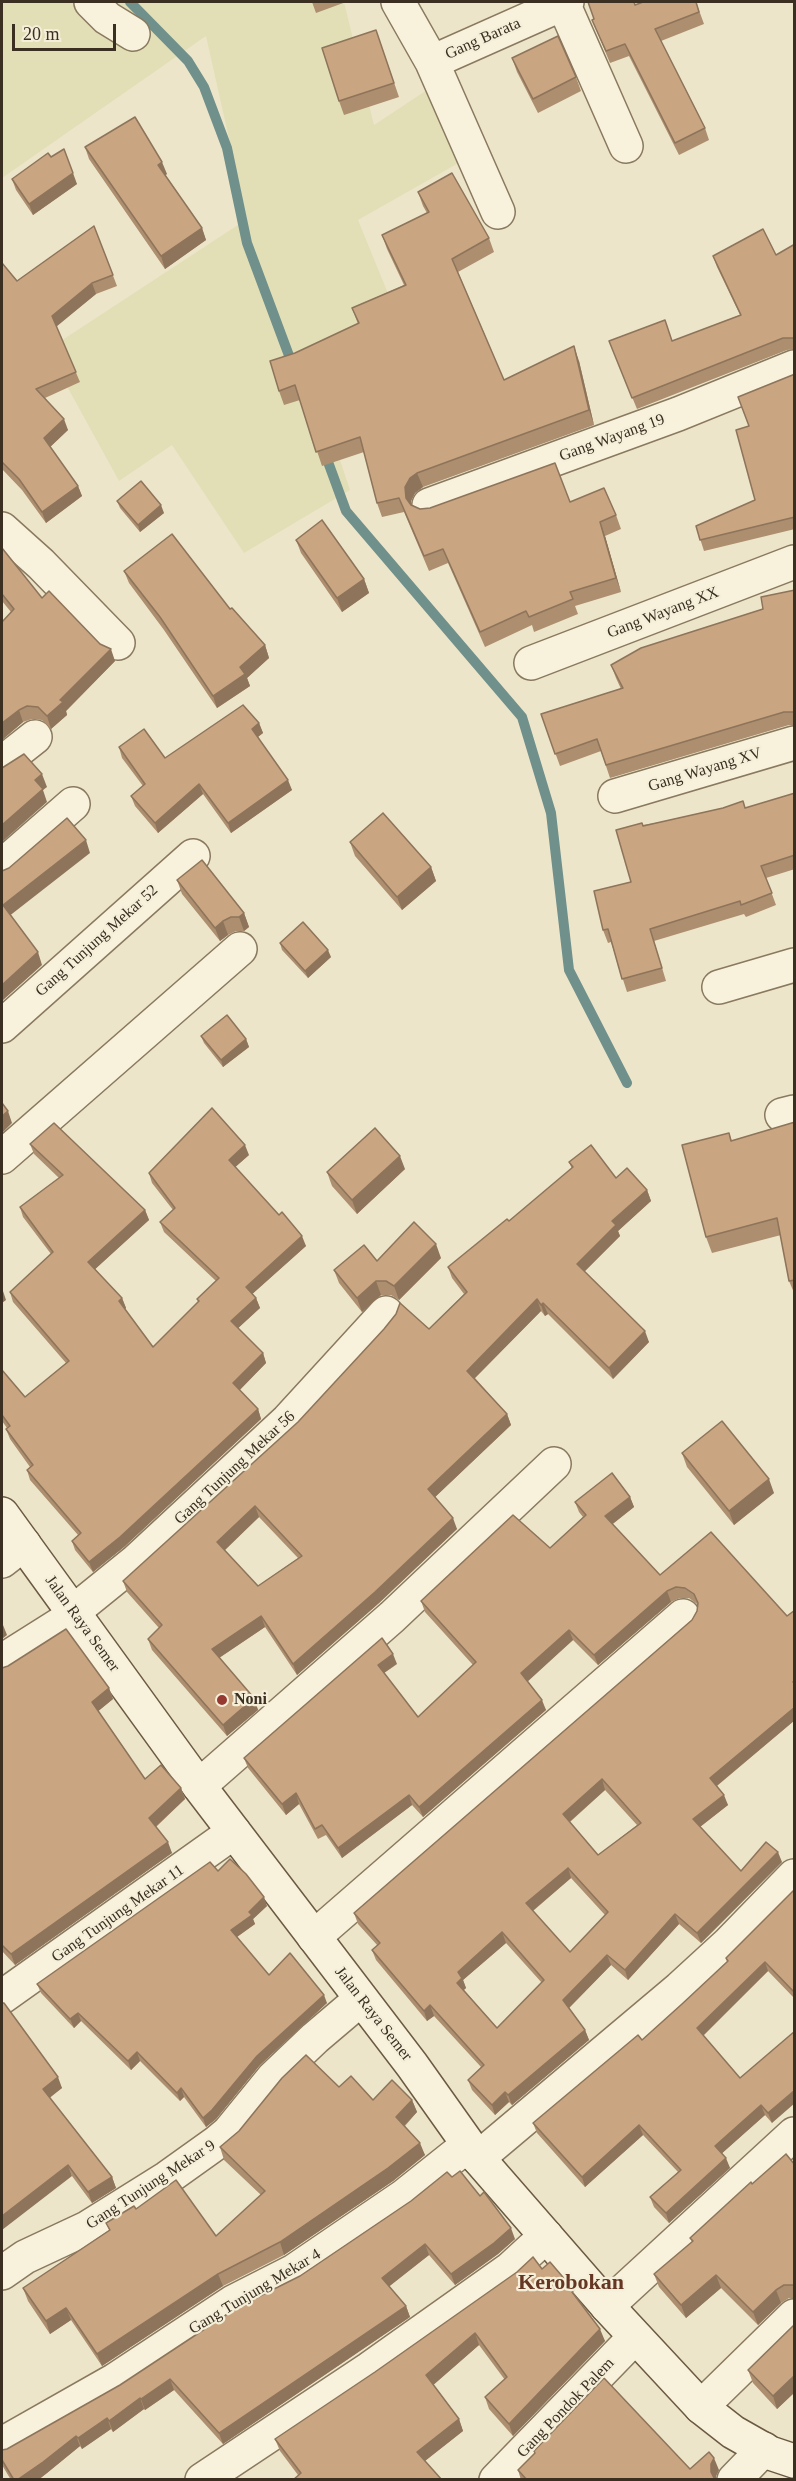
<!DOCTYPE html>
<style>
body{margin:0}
#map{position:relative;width:796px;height:2481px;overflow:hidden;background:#ede5c9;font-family:Georgia,serif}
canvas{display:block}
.frame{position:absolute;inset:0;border:3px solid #3a2f21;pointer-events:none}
.scale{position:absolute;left:12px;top:24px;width:104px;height:27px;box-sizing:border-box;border:3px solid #3a2f21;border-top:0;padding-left:8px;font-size:18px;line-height:21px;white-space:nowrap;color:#3a2f21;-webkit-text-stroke:4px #f5efd9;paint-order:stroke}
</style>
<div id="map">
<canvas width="796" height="2481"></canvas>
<div class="frame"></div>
<div class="scale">20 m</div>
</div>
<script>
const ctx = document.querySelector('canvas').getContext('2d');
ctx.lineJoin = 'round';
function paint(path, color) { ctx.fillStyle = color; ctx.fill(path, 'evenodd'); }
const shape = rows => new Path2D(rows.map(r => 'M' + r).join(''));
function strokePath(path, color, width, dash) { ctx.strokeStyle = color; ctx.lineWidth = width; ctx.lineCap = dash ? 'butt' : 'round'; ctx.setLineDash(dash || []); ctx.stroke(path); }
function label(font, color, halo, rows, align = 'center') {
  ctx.font = font + ' Georgia,serif'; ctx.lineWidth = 4.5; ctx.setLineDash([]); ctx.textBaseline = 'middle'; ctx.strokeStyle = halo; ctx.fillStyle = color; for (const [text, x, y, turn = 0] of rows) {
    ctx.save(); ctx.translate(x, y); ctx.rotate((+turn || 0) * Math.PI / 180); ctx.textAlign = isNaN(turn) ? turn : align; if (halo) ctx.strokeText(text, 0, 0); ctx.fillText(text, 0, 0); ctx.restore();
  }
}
const farmland = shape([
 [2,2,344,2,374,125,445,78,485,148,358,220,394,308,303,349,350,490,244,553,172,445,119,481,47,350,247,219,206,36,2,178]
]);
const stream = shape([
 [130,2,188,61,204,87,227,148,247,243,294,369],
 [324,451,346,511,522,717,551,813,569,970,627,1083]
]);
const street = shape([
 [91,2,107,18,133,34],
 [398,2,432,62,498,212],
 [563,3,626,146],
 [432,62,567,2],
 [429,505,678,414,794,367],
 [2,529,41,564,118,643],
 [531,663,794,562],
 [2,763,35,737],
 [615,796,794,743],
 [2,866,73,804],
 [719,987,794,965],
 [2,1026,193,856],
 [782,1115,794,1112],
 [2,1157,240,949],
 [2,1561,24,1544],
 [73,1612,136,1561,288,1420,386,1313],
 [2,1661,75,1615],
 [199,1786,392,1617,554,1464],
 [314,1937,683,1616],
 [2,1997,234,1832],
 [478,2158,680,1988,728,1944,794,1876],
 [2,2273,25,2257,87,2228,167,2178,216,2143,229,2132,273,2078,315,2038,361,1999],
 [607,2306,794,2134],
 [701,2407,794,2316],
 [2,2444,115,2380,233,2302,294,2271,404,2196,468,2145],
 [202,2480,369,2369,510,2269,546,2236],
 [496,2480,635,2337],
 [734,2480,764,2449]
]);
const secondary = shape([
 [2,1514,199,1786,412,2065,478,2158,607,2306,701,2407,733,2432,770,2453,794,2461]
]);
const wall = shape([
 [312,2,346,2,316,13],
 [696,2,704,24,661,41,705,128,709,140,679,155,629,56,610,63,592,20,635,5],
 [376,30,399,97,344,115,339,101],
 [512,58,576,77,581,91,538,113,517,72],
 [85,147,167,174,165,175,202,228,206,240,165,269,89,159],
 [51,157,77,184,33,215,16,190,12,179],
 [418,192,489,238,494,252,458,272,504,380,579,361,594,425,423,487,415,493,411,501,411,504,420,509,570,502,616,515,621,529,605,536,621,592,575,606,578,614,534,632,532,625,485,647,448,563,429,571,404,512,382,517,377,503,364,452,322,466,300,400,284,405,279,391,295,353,358,324,352,308,404,285,387,249,382,235,427,213,423,206],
 [94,226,117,286,96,294,56,326,80,382,45,398,68,430,50,447,78,486,82,496,46,523,22,490,2,469,2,263,17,281],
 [795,244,795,349,787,350,637,409,609,341,672,341,740,315,717,267,713,256,776,255],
 [795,374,795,529,704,551,696,526,755,500,749,426],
 [117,501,164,513,140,532,120,508],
 [296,540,364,579,369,593,342,612,301,553],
 [2,548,42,598,115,661,66,711,67,715,51,729,42,720,32,719,23,722,2,740,2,622,11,612,2,601],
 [124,571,230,609,265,645,269,658,247,678,250,686,217,708,164,630,129,583],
 [795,590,795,725,789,725,610,778,601,751,560,766,541,714,621,689,616,678,611,665,763,609],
 [259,723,263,733,258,737,292,790,231,833,203,794,158,833,135,806,131,796,143,786,122,758,119,747,165,758],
 [795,793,795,869,766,878,776,905,746,917,744,914,654,941,666,981,627,992,611,942,608,943,603,930,631,882,643,825,745,808],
 [350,842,431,867,436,881,402,910,355,856],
 [177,880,244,913,249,927,244,931,236,931,228,935,220,941,182,894],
 [280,943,331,957,308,978,282,950],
 [201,1036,246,1039,249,1047,223,1067,204,1043],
 [795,1122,795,1295,789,1281,781,1235,712,1253,706,1237,729,1133,732,1141],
 [30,1144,145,1210,149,1220,95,1269,122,1298,126,1308,125,1309,153,1347,198,1302,197,1299,216,1281,164,1232,160,1222,173,1210,152,1183,149,1173,249,1155,235,1167,306,1246,252,1294,256,1298,260,1308,238,1328,263,1353,266,1363,239,1390,258,1409,261,1419,124,1547,93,1572,75,1550,72,1541,78,1535,30,1480,27,1470,30,1467,10,1439,6,1429,7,1428,2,1421,2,1370,25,1397,66,1363,13,1302,10,1292,51,1254,23,1217,20,1207,59,1178,34,1154],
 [569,1162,616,1178,647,1190,651,1201,618,1231,620,1236,584,1272,649,1342,613,1379,548,1314,545,1316,541,1311,475,1378,507,1414,511,1425,435,1497,457,1529,379,1603,297,1675,265,1627,219,1658,254,1698,258,1710,227,1736,152,1650,148,1639,159,1628,127,1592,123,1581,429,1329,464,1294,452,1278,448,1267,509,1221,572,1169],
 [259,1517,298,1558,258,1586,224,1550],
 [405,1169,357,1214,332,1186,327,1172],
 [441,1258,399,1300,391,1295,381,1295,362,1312,339,1283,334,1270,377,1261],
 [682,1453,774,1493,734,1525,687,1467],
 [630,1497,634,1507,612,1524,660,1575,787,1616,795,1610,795,1720,717,1786,728,1805,700,1827,741,1871,782,1862,701,1943,679,1924,628,1980,611,1965,569,2008,585,2030,589,2040,512,2105,509,2102,495,2115,472,2090,468,2080,481,2067,434,2016,427,2021,376,1960,372,1950,378,1946,358,1924,354,1913,692,1620,697,1611,697,1604,689,1598,680,1598,671,1602,598,1665,573,1640,527,1681,546,1710,423,1817,412,1805,342,1858,326,1835,318,1839,299,1804,286,1815,248,1768,244,1758,397,1664,384,1673,418,1717,473,1665,425,1612,421,1601,550,1548,583,1517,579,1512,575,1502],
 [605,1790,637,1825,598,1855,570,1822],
 [571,1878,605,1915,570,1952,533,1911],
 [506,1943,542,1983,497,2028,464,1990,466,1988,463,1980],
 [2,1668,109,1688,113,1699,98,1711,145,1779,181,1788,185,1799,156,1827,172,1853,15,1965,2,1951],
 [218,1871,267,1906,253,1919,255,1924,237,1937,269,1975,327,2003,260,2065,216,2119,206,2127,184,2097,180,2101,140,2061,131,2070,81,2021,74,2028,41,1993,37,1984],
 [795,1889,795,1999,768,1971,703,2035,740,2078,795,2031,772,2123,765,2115,722,2153,730,2168,669,2223,654,2207,650,2197,678,2172,643,2135,585,2187,537,2133,533,2123,642,2040,682,2004,727,1962,726,1958],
 [2,2003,62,2088,49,2097,112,2177,116,2188,92,2203,72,2176],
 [339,2087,373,2100,412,2100,417,2112,405,2126,425,2155,393,2181,284,2255,223,2286,102,2366,71,2320,50,2334,28,2301,23,2288,109,2230,106,2223,136,2209,216,2236,261,2195,224,2160,220,2147],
 [795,2165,795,2298,789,2298,781,2303,758,2325,721,2288,686,2318,659,2287,654,2274,692,2242,690,2238,752,2184],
 [411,2201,515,2239,498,2254,455,2285,429,2255,389,2286,406,2306,410,2317,223,2444,174,2390,145,2410,144,2409,113,2432,111,2429,82,2449,80,2446,47,2473,38,2480,11,2480,2,2465,2,2450,7,2449,120,2385,300,2276],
 [542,2269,578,2300,605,2341,513,2436,489,2409,485,2397,505,2380,479,2345,433,2385,459,2419,463,2431,425,2461,298,2475,280,2451,275,2439],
 [795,2324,795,2392,777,2409,753,2383,748,2370],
 [534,2451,690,2469,719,2470,716,2476,716,2480,521,2480,518,2470,535,2454]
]);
const shadedWall = shape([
 [162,162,167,174,163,177,158,165],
 [73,173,77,184,33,215,29,204],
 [202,228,206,240,165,269,161,256],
 [92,283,96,294,56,327,52,316],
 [574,346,579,361,594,425,589,410],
 [64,419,68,430,48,449,44,438],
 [417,473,423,487,415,493,411,501,412,512,406,498,405,487,410,478],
 [78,486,82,496,46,523,42,512],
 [161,505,164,513,140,532,138,525],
 [600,522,605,536,621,592,616,578],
 [364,579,369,593,342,612,337,598],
 [265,645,269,658,247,678,250,686,217,708,213,696,240,667],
 [111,649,115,661,66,711,67,715,51,729,47,716,60,700],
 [19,710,23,722,2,740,2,723],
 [259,723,263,733,255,739,252,729],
 [42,774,47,787,43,790,47,802,2,842,2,825,35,780],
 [288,780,292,790,231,833,228,823],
 [199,784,203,794,158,833,155,823],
 [86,840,90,853,8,917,3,905],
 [431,867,436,881,402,910,397,897],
 [244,913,249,927,244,931,239,917],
 [223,921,228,935,220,941,215,928],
 [328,950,331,957,308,978,305,971],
 [38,952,42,965,2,1001,2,985],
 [246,1039,249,1047,223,1067,221,1060],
 [8,1111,12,1123,2,1133,2,1116],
 [245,1145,249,1155,232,1170,229,1160],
 [400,1156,405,1169,357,1214,352,1200],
 [647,1190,651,1201,618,1231,620,1236,581,1275,577,1264,612,1221],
 [145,1210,149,1220,92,1272,88,1262],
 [302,1236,306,1246,249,1297,246,1287],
 [436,1244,441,1258,399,1300,394,1286],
 [376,1281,381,1295,362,1312,357,1298],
 [2,1288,6,1300,2,1303],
 [122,1298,126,1308,123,1311,119,1301],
 [256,1298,260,1308,235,1331,231,1321],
 [537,1299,541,1311,471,1382,467,1371],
 [543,1303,548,1314,545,1316,541,1305],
 [645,1331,649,1342,613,1379,609,1368],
 [263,1353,266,1363,237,1393,233,1383],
 [258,1409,261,1419,124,1547,93,1572,89,1562],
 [507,1414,511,1425,432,1500,428,1489],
 [769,1479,774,1493,734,1525,729,1511],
 [630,1497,634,1507,609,1527,605,1516],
 [255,1506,259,1517,221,1554,217,1542],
 [453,1518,457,1529,379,1603,297,1675,293,1664],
 [667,1591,671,1602,598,1665,594,1655],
 [261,1616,265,1627,216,1660,212,1649],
 [3,1625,7,1635,2,1639,2,1626],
 [569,1630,573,1640,525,1684,521,1673],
 [393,1654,397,1664,381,1675,378,1665],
 [109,1688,113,1699,96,1713,92,1702],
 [254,1698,258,1710,227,1736,223,1725],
 [542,1700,546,1710,423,1817,419,1807],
 [795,1707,795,1720,714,1788,710,1778],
 [602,1779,605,1790,567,1824,563,1814],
 [181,1788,185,1799,153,1829,149,1818],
 [296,1793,299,1804,286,1815,282,1804],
 [409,1795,412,1805,342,1858,338,1848],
 [724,1795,728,1805,696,1830,693,1819],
 [168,1842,172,1853,15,1965,11,1954],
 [778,1852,782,1862,701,1943,697,1933],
 [568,1868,571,1878,530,1913,526,1903],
 [264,1897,267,1906,253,1919,255,1924,234,1939,231,1930],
 [675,1914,679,1924,628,1980,625,1970],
 [502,1932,506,1943,463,1980,466,1988,460,1993,457,1983,458,1972],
 [607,1955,611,1965,567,2010,563,2000],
 [765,1962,768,1971,701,2038,697,2028],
 [324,1995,327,2003,260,2065,216,2119,206,2127,203,2118,257,2056],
 [430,2005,434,2016,427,2021,424,2011],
 [78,2013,81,2021,74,2028,70,2019],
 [585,2030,589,2040,512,2105,508,2095],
 [137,2052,140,2061,131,2070,128,2061],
 [58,2077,62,2088,47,2100,43,2089],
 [181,2088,184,2097,180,2101,177,2093],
 [795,2090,795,2103,772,2123,768,2113],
 [505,2092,509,2102,495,2115,492,2105],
 [412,2100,417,2112,401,2129,396,2117],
 [761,2105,765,2115,719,2156,715,2146],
 [639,2125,643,2135,585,2187,582,2177],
 [420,2143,425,2155,393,2181,284,2255,280,2242],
 [726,2158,730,2168,669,2223,666,2213],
 [68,2165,72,2176,2,2230,2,2216],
 [112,2177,116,2188,92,2203,88,2192],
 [511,2228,515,2239,498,2254,455,2285,451,2274],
 [425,2244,429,2255,386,2289,382,2278],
 [218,2274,223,2286,102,2366,97,2354],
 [716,2275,721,2288,686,2318,681,2305],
 [776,2290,781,2303,758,2325,753,2312],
 [406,2306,410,2317,223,2444,219,2433],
 [66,2308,71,2320,50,2334,46,2321],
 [600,2329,605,2341,513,2436,509,2424],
 [475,2333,479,2345,431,2387,426,2375],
 [795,2375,795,2392,777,2409,773,2396],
 [170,2379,174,2390,145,2410,141,2399],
 [140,2398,144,2409,113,2432,109,2421],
 [107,2418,111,2429,82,2449,78,2438],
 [459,2419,463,2431,421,2464,417,2452],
 [76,2436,80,2446,47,2473,38,2480,17,2480],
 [714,2458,719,2470,716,2476,716,2480,711,2472,711,2464]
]);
const building = shape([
 [588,2,634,2,635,5,643,2,696,2,699,12,655,29,705,128,675,143,625,44,606,51,592,20,594,19,588,2],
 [376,30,394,83,339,101,322,48,376,30],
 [558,36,576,77,533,99,512,58,558,36],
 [135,117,162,162,158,165,202,228,161,256,85,147,135,117],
 [64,149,73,173,29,204,12,179,48,153,51,157,64,149],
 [452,173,489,238,452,259,504,380,574,346,589,410,417,473,410,478,405,487,406,498,411,505,420,509,430,508,555,463,570,502,604,488,616,515,600,522,616,578,570,592,573,599,529,617,526,611,480,632,443,549,424,556,399,498,377,503,360,437,316,452,295,385,279,391,270,361,295,353,359,323,352,308,406,285,382,235,429,212,418,192,452,173],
 [94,226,113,275,92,283,52,316,76,372,36,389,64,419,44,438,78,486,42,512,19,479,2,462,2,263,17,281,94,226],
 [763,229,776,255,795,244,795,338,783,338,632,398,609,341,665,320,672,341,741,315,713,256,763,229],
 [795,374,795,517,700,540,696,526,755,500,736,430,749,426,738,397,795,374],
 [141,481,161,505,138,525,117,501,141,481],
 [322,520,364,579,337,598,296,540,322,520],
 [172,534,230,609,232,608,265,645,240,667,245,674,213,696,160,617,124,571,172,534],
 [2,548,42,598,49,591,100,644,111,649,60,700,63,702,47,716,38,707,27,706,19,710,2,723,2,622,14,609,2,594,2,548],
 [795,590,795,712,784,712,606,765,597,739,555,754,541,714,623,688,611,665,641,648,763,609,761,597,795,590],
 [243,705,259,723,252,729,288,780,228,823,199,784,155,823,131,796,145,784,119,747,144,729,165,758,243,705],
 [24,754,42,774,35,780,43,789,2,825,2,768,24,754],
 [795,793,795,855,761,866,772,893,741,905,740,901,650,929,662,968,622,979,608,929,603,930,594,891,631,882,616,830,642,823,643,826,723,808,743,801,745,808,795,793],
 [383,813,431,867,397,897,350,842,383,813],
 [67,818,86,840,3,905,38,952,2,985,2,871,9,868,67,818],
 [202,860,244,913,239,917,231,917,223,921,215,928,177,880,202,860],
 [303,922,328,950,305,971,280,943,303,922],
 [227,1015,246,1039,221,1060,201,1036,227,1015],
 [2,1103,8,1111,2,1116,2,1103],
 [212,1108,245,1145,229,1160,279,1215,282,1212,302,1236,246,1287,256,1298,231,1321,263,1353,233,1383,258,1409,120,1537,89,1562,72,1541,81,1533,27,1470,33,1465,6,1429,10,1426,2,1415,2,1370,25,1397,69,1361,10,1292,53,1252,20,1207,63,1175,30,1144,54,1123,145,1210,88,1262,122,1298,119,1301,153,1347,199,1301,197,1299,219,1278,160,1222,175,1208,149,1173,212,1108],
 [795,1122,795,1280,789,1281,777,1218,706,1237,682,1145,729,1133,731,1141,795,1122],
 [375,1128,400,1156,352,1200,327,1172,375,1128],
 [591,1145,616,1178,627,1168,647,1190,612,1221,616,1225,577,1264,645,1331,609,1368,543,1303,541,1305,537,1299,467,1371,507,1414,428,1489,453,1518,375,1592,293,1664,261,1616,212,1649,254,1698,223,1725,148,1639,162,1625,123,1581,298,1422,384,1329,396,1314,400,1303,429,1329,467,1292,448,1267,507,1219,509,1221,573,1167,569,1162,591,1145],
 [255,1506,302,1556,258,1586,217,1542,255,1506],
 [414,1222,436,1244,394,1286,386,1281,376,1281,357,1298,334,1270,364,1245,377,1261,414,1222],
 [722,1421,769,1479,729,1511,682,1453,722,1421],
 [612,1473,630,1497,605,1516,660,1575,711,1532,787,1616,795,1610,795,1681,793,1682,795,1684,795,1707,710,1778,724,1795,693,1819,741,1871,766,1842,778,1852,697,1933,675,1914,625,1970,607,1955,563,2000,585,2030,508,2095,505,2092,492,2105,468,2080,484,2065,430,2005,424,2011,372,1950,380,1943,354,1913,692,1620,697,1611,698,1603,694,1594,685,1588,676,1587,667,1591,594,1655,569,1630,521,1673,542,1700,419,1807,409,1795,338,1848,322,1825,315,1829,296,1793,282,1804,244,1758,382,1638,393,1654,378,1665,418,1717,476,1662,421,1601,513,1515,550,1548,586,1515,575,1502,612,1473],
 [602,1779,641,1823,598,1855,563,1814,602,1779],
 [568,1868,608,1912,570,1952,526,1903,568,1868],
 [502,1932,544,1980,497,2028,457,1983,462,1978,458,1972,502,1932],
 [66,1629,109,1688,92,1702,145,1779,161,1765,181,1788,149,1818,168,1842,11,1954,2,1945,2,1668,8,1666,66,1629],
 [230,1859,246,1874,264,1897,249,1912,252,1915,231,1930,269,1975,290,1953,324,1995,257,2056,212,2110,203,2118,181,2088,177,2093,137,2052,128,2061,78,2013,70,2019,37,1984,210,1862,218,1871,230,1859],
 [795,1889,795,1993,765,1962,697,2028,740,2078,795,2031,795,2090,768,2113,761,2105,715,2146,726,2158,666,2213,650,2197,681,2170,639,2125,582,2177,533,2123,638,2035,642,2040,682,2004,728,1961,726,1958,795,1889],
 [2,2003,4,2003,58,2077,43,2089,112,2177,88,2192,68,2165,2,2216,2,2003],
 [306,2055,339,2087,351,2076,373,2100,392,2080,412,2100,396,2117,420,2143,388,2168,280,2242,218,2274,97,2354,66,2308,46,2321,23,2288,110,2230,106,2223,134,2206,136,2209,176,2180,216,2236,265,2191,220,2147,239,2131,282,2078,306,2055],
 [786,2154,795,2165,795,2285,784,2285,776,2290,753,2312,716,2275,681,2305,654,2274,693,2241,690,2238,751,2182,752,2184,786,2154],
 [460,2171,480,2196,484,2192,511,2228,494,2243,451,2274,425,2244,382,2278,406,2306,219,2433,170,2379,141,2399,140,2398,109,2421,107,2418,78,2438,76,2436,43,2462,17,2480,14,2480,2,2460,2,2450,7,2449,120,2385,238,2307,300,2276,411,2201,447,2172,452,2177,460,2171],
 [533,2257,542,2269,550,2262,574,2290,572,2292,600,2329,509,2424,485,2397,507,2377,475,2333,426,2375,459,2419,417,2452,442,2480,293,2480,301,2473,275,2439,375,2372,517,2272,533,2257],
 [795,2324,795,2375,773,2396,748,2370,795,2324],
 [604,2378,690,2469,709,2452,714,2458,711,2464,711,2472,715,2480,527,2480,518,2470,535,2453,534,2451,604,2378]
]);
const markers = [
 [222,1700,6,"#953931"]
];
const streetNames = [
 ["Gang Barata",483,39,-24],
 ["Gang Wayang 19",612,438,-20],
 ["Gang Wayang XX",663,613,-21],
 ["Gang Wayang XV",705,770,-17],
 ["Gang Tunjung Mekar 52",97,941,-42],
 ["Gang Tunjung Mekar 56",235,1468,-43],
 ["Jalan Raya Semer",82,1624,54],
 ["Gang Tunjung Mekar 11",118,1914,-35],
 ["Jalan Raya Semer",373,2014,52],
 ["Gang Tunjung Mekar 9",151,2185,-33],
 ["Gang Tunjung Mekar 4",255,2292,-31],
 ["Gang Pondok Palem",566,2408,-46]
];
const poiNames = [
 ["Noni",234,1700]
];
const districtNames = [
 ["Kerobokan",571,2283]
];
paint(farmland, '#e2dfb7');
strokePath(stream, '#70908b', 10);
strokePath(street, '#89795f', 36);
strokePath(secondary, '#6b5a42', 36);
strokePath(street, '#f8f2dd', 33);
strokePath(secondary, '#f8f2dd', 33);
paint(wall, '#ad8e6f');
paint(shadedWall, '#8d745a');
paint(building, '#c9a581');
strokePath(building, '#8d745a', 1.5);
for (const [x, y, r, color] of markers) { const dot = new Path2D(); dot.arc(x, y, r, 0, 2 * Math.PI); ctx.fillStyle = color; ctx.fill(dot); strokePath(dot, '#f5efd9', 2); }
label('16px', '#3a2f21', '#f5efd9', streetNames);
label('bold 16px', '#3a2f21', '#f5efd9', poiNames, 'left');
label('bold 22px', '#643623', '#f5efd9', districtNames);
</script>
